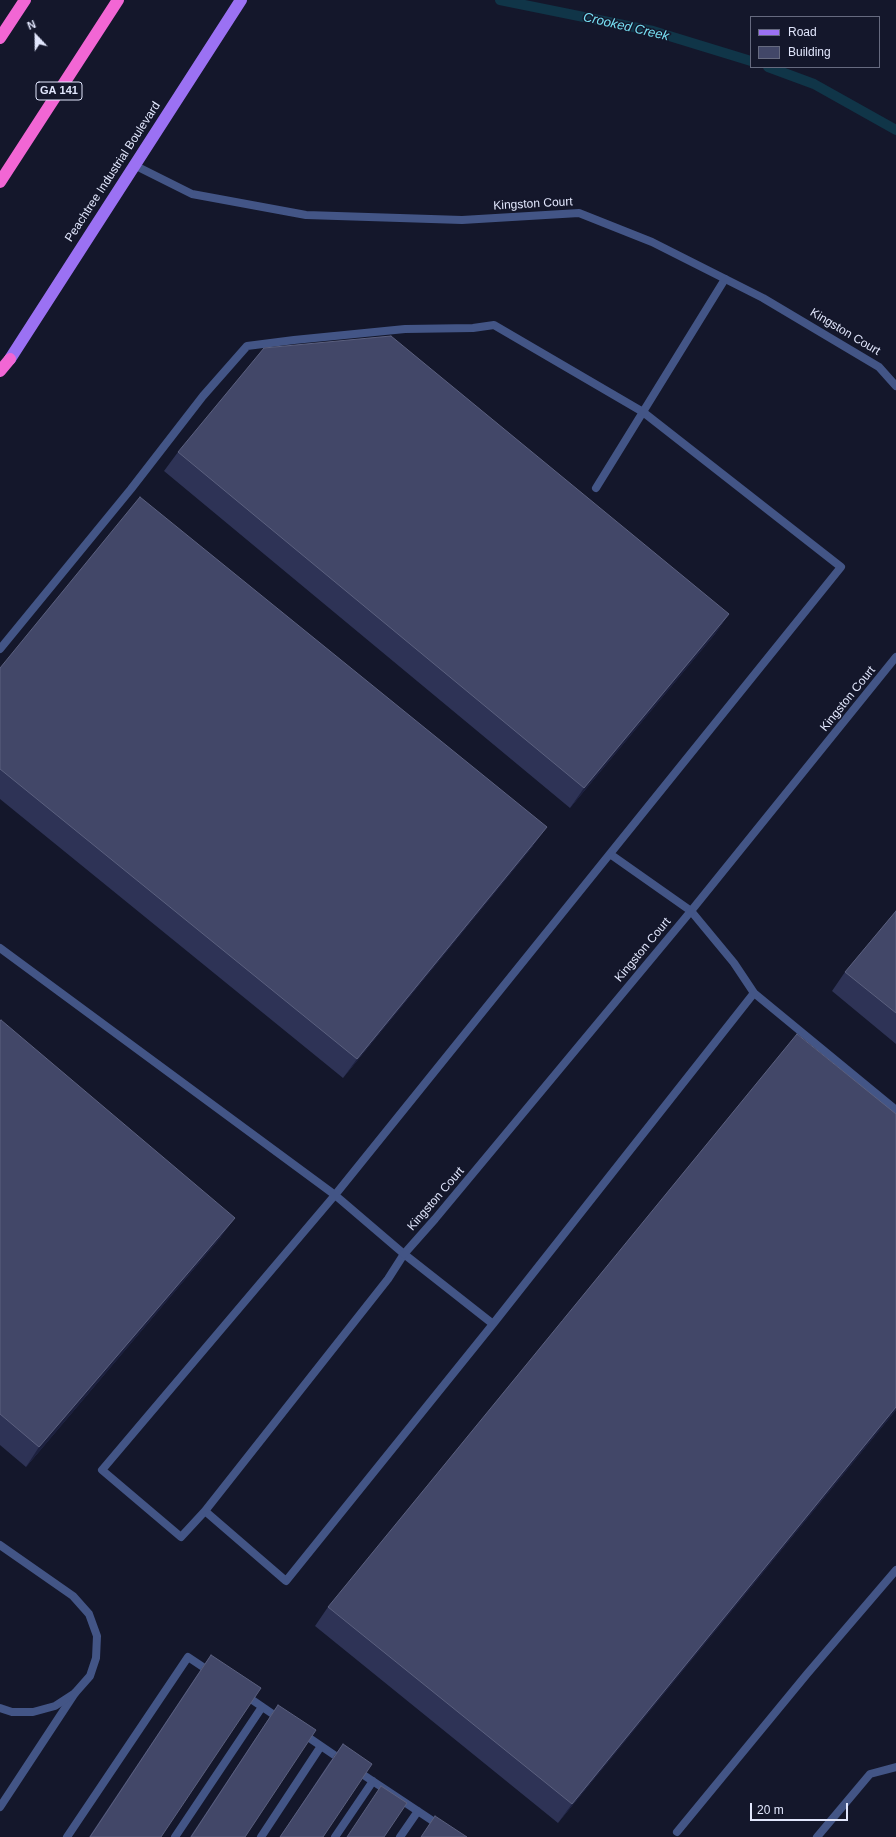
<!DOCTYPE html>
<style>
body{margin:0}
#map{position:relative;width:896px;height:1837px;overflow:hidden;background:#14172b;font-family:Helvetica,sans-serif}
canvas{display:block}
.legend{position:absolute;left:750px;top:16px;width:130px;height:52px;box-sizing:border-box;background:#14172b;border:1px solid #666a7f;margin:0;padding:5px 7px;list-style:none;font-size:12px;color:#e1e6fc}
.legend li{display:flex;align-items:center;gap:8px;height:20px}
.legend b{width:20px;border:1px solid #666a7f}
.north{position:absolute;left:16px;top:16px;width:40px;height:40px;-webkit-text-stroke:3px #14172b;paint-order:stroke;rotate:338deg;font-size:11px;font-weight:700;line-height:16px;text-align:center;color:#e1e6fc}
.north::after{content:'';display:block;margin:auto;width:14px;height:18px;background:#e1e6fc;clip-path:polygon(50% 0,100% 100%,50% 72%,0 100%)}
.scale{position:absolute;left:750px;top:1803px;width:98px;height:18px;box-sizing:border-box;border:2px solid #e1e6fc;border-top:0;padding-left:5px;font-size:12px;line-height:14px;white-space:nowrap;color:#e1e6fc;-webkit-text-stroke:3px #14172b;paint-order:stroke}
</style>
<div id="map">
<canvas width="896" height="1837"></canvas>
<ul class="legend">
<li><b style="height:5px;background:#9b71f3"></b>Road</li>
<li><b style="height:11px;background:#424768"></b>Building</li>
</ul>
<div class="north">N</div>
<div class="scale">20 m</div>
</div>
<script>
const ctx = document.querySelector('canvas').getContext('2d');
ctx.lineJoin = 'round';
const shape = rows => new Path2D(rows.map(r => 'M' + r).join(''));
function strokePath(path, color, width, dash) { ctx.strokeStyle = color; ctx.lineWidth = width; ctx.lineCap = dash ? 'butt' : 'round'; ctx.setLineDash(dash || []); ctx.stroke(path); }
function paint(path, color) { ctx.fillStyle = color; ctx.fill(path, 'evenodd'); }
function label(font, color, halo, rows, align = 'center') {
  ctx.font = font + ' Helvetica,sans-serif'; ctx.lineWidth = 3; ctx.setLineDash([]); ctx.textBaseline = 'middle'; ctx.strokeStyle = halo; ctx.fillStyle = color; for (const [text, x, y, turn = 0] of rows) {
    ctx.save(); ctx.translate(x, y); ctx.rotate((+turn || 0) * Math.PI / 180); ctx.textAlign = isNaN(turn) ? turn : align; if (halo) ctx.strokeText(text, 0, 0); ctx.fillText(text, 0, 0); ctx.restore();
  }
}
const stream = shape([
 [500,0,653,31,751,61],
 [768,67,814,84,896,130]
]);
const service = shape([
 [596,488,725,279],
 [0,649,131,489,203,396,247,346,294,340,405,329,473,328,494,325,643,412,841,567,335,1195,404,1254,493,1324,286,1581,205,1511,181,1537,102,1470,335,1195,0,948],
 [610,854,691,911,734,963,754,993,896,1110],
 [493,1324,754,993],
 [205,1511,388,1279,404,1254],
 [245,1695,280,1719],
 [302,1733,343,1761],
 [356,1770,457,1837],
 [0,1807,75,1693],
 [677,1832,807,1674,896,1570],
 [67,1837,188,1657,212,1673],
 [175,1837,262,1707],
 [261,1837,321,1746],
 [335,1837,373,1781],
 [400,1837,418,1811],
 [817,1837,870,1774,896,1767]
]);
const minor = shape([
 [134,165,192,194,306,215,462,220,579,213,652,242,763,298,879,367,896,386],
 [404,1254,435,1219,691,911,896,657],
 [0,1545,73,1596,89,1614,97,1636,96,1658,90,1676,75,1693,55,1706,33,1712,12,1712,0,1708]
]);
const primary = shape([
 [10,359,241,0]
]);
const motorway = shape([
 [0,38,25,0],
 [0,182,118,0],
 [0,371,10,359]
]);
const wall = shape([
 [178,452,729,614,715,634,570,808,164,471],
 [0,668,533,846,343,1078,0,799],
 [896,911,896,1044,832,991,845,972],
 [0,1021,221,1237,26,1467,0,1445],
 [896,1114,896,1410,558,1823,315,1626,328,1607],
 [211,1655,161,1837,89,1837,197,1675],
 [278,1705,245,1837,190,1837,265,1724],
 [343,1744,323,1837,280,1837,329,1763]
]);
const shadedWall = shape([
 [729,614,715,634,570,808,584,788],
 [547,827,533,846,343,1078,357,1059],
 [235,1218,221,1237,26,1467,39,1447],
 [896,1407,896,1410,558,1823,572,1804]
]);
const building = shape([
 [391,336,729,614,584,788,178,452,264,348,391,336],
 [140,497,547,827,357,1059,0,769,0,668,140,497],
 [896,911,896,1013,845,972,896,911],
 [1,1020,235,1218,39,1447,0,1414,0,1021,1,1020],
 [797,1034,896,1114,896,1407,572,1804,328,1607,797,1034],
 [211,1655,261,1688,161,1837,90,1837,211,1655],
 [278,1705,316,1730,245,1837,191,1837,278,1705],
 [343,1744,372,1764,323,1837,280,1837,343,1744],
 [381,1786,407,1803,384,1837,347,1837,381,1786],
 [435,1816,467,1837,421,1837,435,1816]
]);
const shields = [
 [59,91,46]
];
const shieldNames = [
 ["GA 141",59,91]
];
const streetNames = [
 ["Peachtree Industrial Boulevard",113,172,-57],
 ["Kingston Court",533,204,-3],
 ["Kingston Court",845,332,31],
 ["Kingston Court",848,699,-51],
 ["Kingston Court",643,950,-50],
 ["Kingston Court",436,1199,-49]
];
const waterNames = [
 ["Crooked Creek",626,27,13]
];
strokePath(stream, '#103548', 10);
strokePath(service, '#435586', 8);
strokePath(minor, '#435586', 8);
strokePath(primary, '#9b71f3', 12);
strokePath(motorway, '#f266d4', 12);
paint(wall, '#2e3356');
paint(shadedWall, '#1c203e');
paint(building, '#424768');
strokePath(building, '#5b607f', 1);
for (const [x, y, w] of shields) { const box = new Path2D(); box.roundRect(x - w / 2, y - 9, w, 18, 3); ctx.fillStyle = '#14172b'; ctx.fill(box); strokePath(box, '#e1e6fc', 1); }
label('bold 11px', '#e1e6fc', null, shieldNames);
label('12px', '#e1e6fc', '#14172b', streetNames);
label('italic 13px', '#77e0f4', '#14172b', waterNames);
</script>
